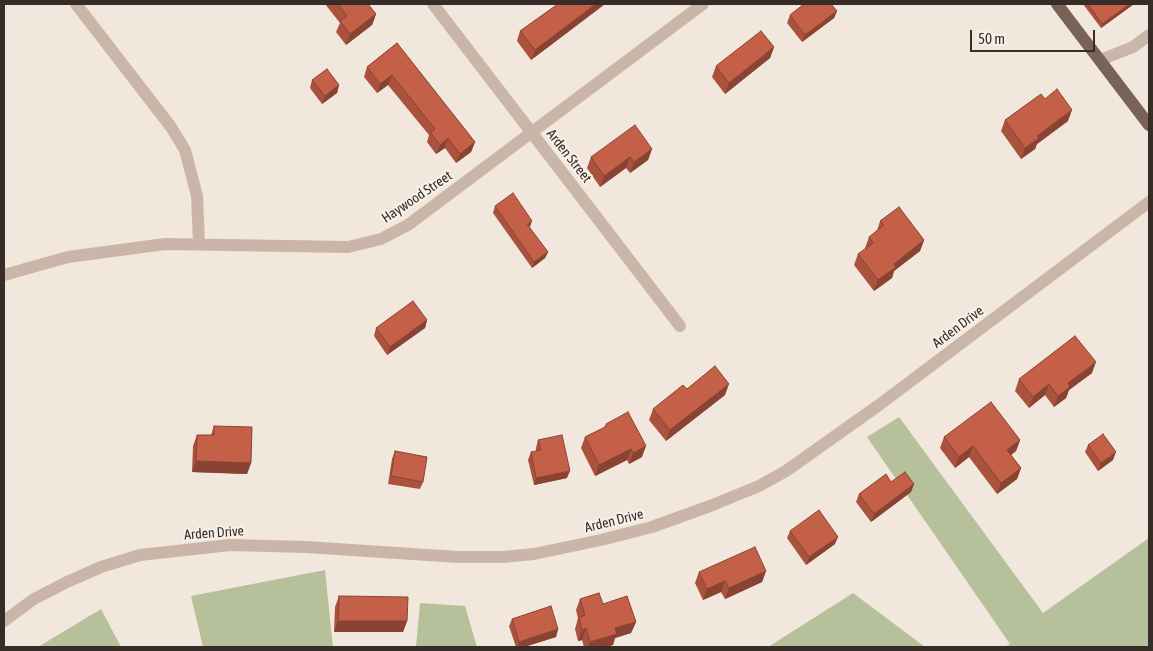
<!DOCTYPE html>
<style>
body{margin:0}
#map{position:relative;width:1153px;height:651px;overflow:hidden;background:#f2e7dc;font-family:"Asap Condensed",sans-serif}
canvas{display:block}
.frame{position:absolute;inset:0;border:5px solid #372c28;pointer-events:none}
.scale{position:absolute;left:970px;top:30px;width:125px;height:22px;box-sizing:border-box;border:2px solid #372c28;border-top:0;padding-left:6px;font-size:15px;line-height:18px;white-space:nowrap;color:#372c28;-webkit-text-stroke:4px #f9f1e9;paint-order:stroke}
</style>
<div id="map">
<canvas width="1153" height="651"></canvas>
<div class="frame"></div>
<div class="scale">50 m</div>
</div>
<script>
const ctx = document.querySelector('canvas').getContext('2d');
ctx.lineJoin = 'round';
function paint(path, color) { ctx.fillStyle = color; ctx.fill(path, 'evenodd'); }
const shape = rows => new Path2D(rows.map(r => 'M' + r).join(''));
function strokePath(path, color, width, dash) { ctx.strokeStyle = color; ctx.lineWidth = width; ctx.lineCap = dash ? 'butt' : 'round'; ctx.setLineDash(dash || []); ctx.stroke(path); }
function label(font, color, halo, rows, align = 'center') {
  ctx.font = font + ' "Asap Condensed",sans-serif'; ctx.lineWidth = 4; ctx.setLineDash([]); ctx.textBaseline = 'middle'; ctx.strokeStyle = halo; ctx.fillStyle = color; for (const [text, x, y, turn = 0] of rows) {
    ctx.save(); ctx.translate(x, y); ctx.rotate((+turn || 0) * Math.PI / 180); ctx.textAlign = isNaN(turn) ? turn : align; if (halo) ctx.strokeText(text, 0, 0); ctx.fillText(text, 0, 0); ctx.restore();
  }
}
const green = shape([
 [899,417,1043,613,1149,538,1149,647,1005,647,1010,644,867,437],
 [325,570,333,647,203,647,191,596],
 [853,593,925,647,768,647],
 [420,603,465,606,477,647,416,647],
 [101,609,121,647,38,647]
]);
const minor = shape([
 [76,4,171,127,185,150,197,196,199,244],
 [433,4,680,326],
 [1100,60,1133,47,1149,35],
 [4,275,68,257,165,244,348,247,381,239,408,225,703,4],
 [4,621,34,599,67,582,101,567,140,555,230,545,306,547,458,557,503,557,534,554,601,540,652,527,710,506,759,486,786,471,879,405,1149,202]
]);
const major = shape([
 [1057,4,1149,125]
]);
const wall = shape([
 [325,4,368,4,376,14,372,25,346,45,336,32,340,23],
 [558,4,605,4,531,60,517,41,520,31],
 [1083,4,1134,4,1101,28],
 [837,11,834,18,802,42,787,23,790,15],
 [397,43,475,142,471,152,456,163,445,148,436,154,427,142,429,135,388,85,377,93,364,77,367,67],
 [774,47,770,58,725,94,712,77,716,66],
 [312,80,339,85,337,93,322,104,310,88],
 [1045,99,1068,121,1037,144,1035,149,1021,159,1001,131,1005,120],
 [652,149,648,160,630,173,626,168,600,187,587,168,591,157],
 [495,206,530,228,548,252,545,258,532,268,493,213],
 [880,221,924,240,920,251,894,271,892,278,874,291,854,265,858,254,866,249,865,248,869,237,877,231],
 [427,320,425,328,387,355,374,336,376,328],
 [1092,373,1069,390,1066,398,1054,407,1045,395,1029,408,1015,391,1019,379],
 [725,395,666,441,649,420,653,409],
 [606,424,642,457,629,464,627,460,595,476,581,448,585,437,604,428],
 [214,426,251,463,247,474,192,472,193,446,197,435,211,435],
 [944,437,1020,440,1016,451,1011,455,1021,468,1017,479,997,494,969,457,955,468,940,448],
 [538,440,567,478,534,485,528,460,531,452,536,451,536,448],
 [1088,445,1113,460,1098,471,1085,452],
 [395,451,423,482,420,489,388,484,392,459],
 [914,484,911,492,871,522,856,502,859,494],
 [790,531,835,544,806,565,787,538],
 [766,571,762,582,725,599,721,592,703,600,695,583,699,572],
 [339,596,407,621,403,632,334,632,335,607],
 [580,599,603,604,636,622,631,633,615,638,613,645,605,647,584,647,582,640,578,641,575,629,578,618,576,610],
 [512,619,558,629,556,637,524,647,516,647,509,626]
]);
const shadedWall = shape([
 [596,4,605,4,531,60,535,50],
 [1130,4,1134,4,1101,28,1102,24],
 [837,11,834,18,802,42,805,35],
 [376,14,372,25,346,45,350,34],
 [774,47,770,58,725,94,729,83],
 [392,75,388,85,377,93,380,84],
 [339,85,337,93,322,104,325,96],
 [1072,110,1068,121,1037,144,1035,149,1021,159,1025,148,1037,136],
 [448,138,445,148,436,154,440,145],
 [475,142,471,152,456,163,460,154],
 [652,149,648,160,630,173,634,162],
 [630,157,626,168,600,187,604,176],
 [532,221,530,227,527,224],
 [924,240,920,251,894,271,892,278,874,291,878,280,894,264],
 [548,252,545,258,532,268,534,262],
 [427,320,425,328,387,355,390,347],
 [1096,362,1092,373,1069,390,1066,398,1054,407,1058,396,1068,383],
 [729,384,725,395,666,441,670,430],
 [1049,384,1045,395,1029,408,1033,397],
 [1020,440,1016,451,1003,461,1007,450],
 [646,446,642,457,629,464,633,453],
 [973,446,969,457,955,468,959,457],
 [631,449,627,460,595,476,599,465],
 [1116,452,1113,460,1098,471,1101,463],
 [196,461,251,463,247,474,192,472],
 [1021,468,1017,479,997,494,1001,483],
 [570,471,567,478,534,485,536,478],
 [914,484,911,492,871,522,874,514],
 [838,537,835,544,806,565,809,557],
 [766,571,762,582,725,599,729,588],
 [725,581,721,592,703,600,707,589],
 [338,621,407,621,403,632,334,632],
 [636,622,631,633,615,638,613,645,605,647,588,647,590,642,615,628],
 [586,628,582,640,578,641,582,630],
 [558,629,556,637,524,647,518,647,519,642]
]);
const building = shape([
 [338,4,368,4,376,14,350,34,340,21,347,16,338,4],
 [558,4,596,4,535,50,520,31,558,4],
 [804,4,831,4,837,11,805,35,790,15,804,4],
 [1088,4,1130,4,1102,24,1088,4],
 [761,31,774,47,729,83,716,66,761,31],
 [397,43,475,142,460,154,448,138,440,145,430,132,435,129,392,75,380,84,367,67,397,43],
 [327,69,339,85,325,96,312,80,327,69],
 [1057,89,1072,110,1037,136,1039,138,1025,148,1005,120,1041,94,1045,99,1057,89],
 [635,125,652,149,634,162,630,157,604,176,591,157,635,125],
 [513,193,532,221,527,224,548,252,534,262,495,206,513,193],
 [899,207,924,240,894,264,896,267,878,280,858,254,873,243,869,237,884,225,880,221,899,207],
 [413,301,427,320,390,347,376,328,413,301],
 [1075,336,1096,362,1068,383,1070,387,1058,396,1049,384,1033,397,1019,379,1075,336],
 [715,366,729,384,670,430,653,409,683,385,687,389,715,366],
 [991,402,1020,440,1007,450,1021,468,1001,483,973,446,959,457,944,437,991,402],
 [628,412,646,446,633,453,631,449,599,465,585,437,607,426,606,424,628,412],
 [214,426,252,427,251,463,196,461,197,435,214,435,214,426],
 [1103,434,1116,452,1101,463,1088,445,1103,434],
 [562,435,570,471,536,478,531,452,541,450,538,440,562,435],
 [395,451,427,457,423,482,391,476,395,451],
 [905,472,914,484,874,514,859,494,886,474,891,482,905,472],
 [819,510,838,537,809,557,790,531,819,510],
 [755,547,766,571,729,588,725,581,707,589,699,572,755,547],
 [599,593,603,604,627,596,636,622,615,628,617,634,590,642,586,628,582,630,579,618,585,615,580,599,599,593],
 [339,596,408,597,407,621,338,621,339,596],
 [551,606,558,629,519,642,512,619,551,606]
]);
const streetNames = [
 ["Arden Street",569,156,52],
 ["Haywood Street",417,197,-34],
 ["Arden Drive",958,327,-37],
 ["Arden Drive",614,521,-14],
 ["Arden Drive",214,533,-4]
];
paint(green, '#b6c19c');
strokePath(minor, '#cab6a8', 12);
strokePath(major, '#78625a', 12);
paint(wall, '#a9533e');
paint(shadedWall, '#894332');
paint(building, '#c46048');
strokePath(building, '#894332', 1);
label('14px', '#372c28', '#f9f1e9', streetNames);
</script>
